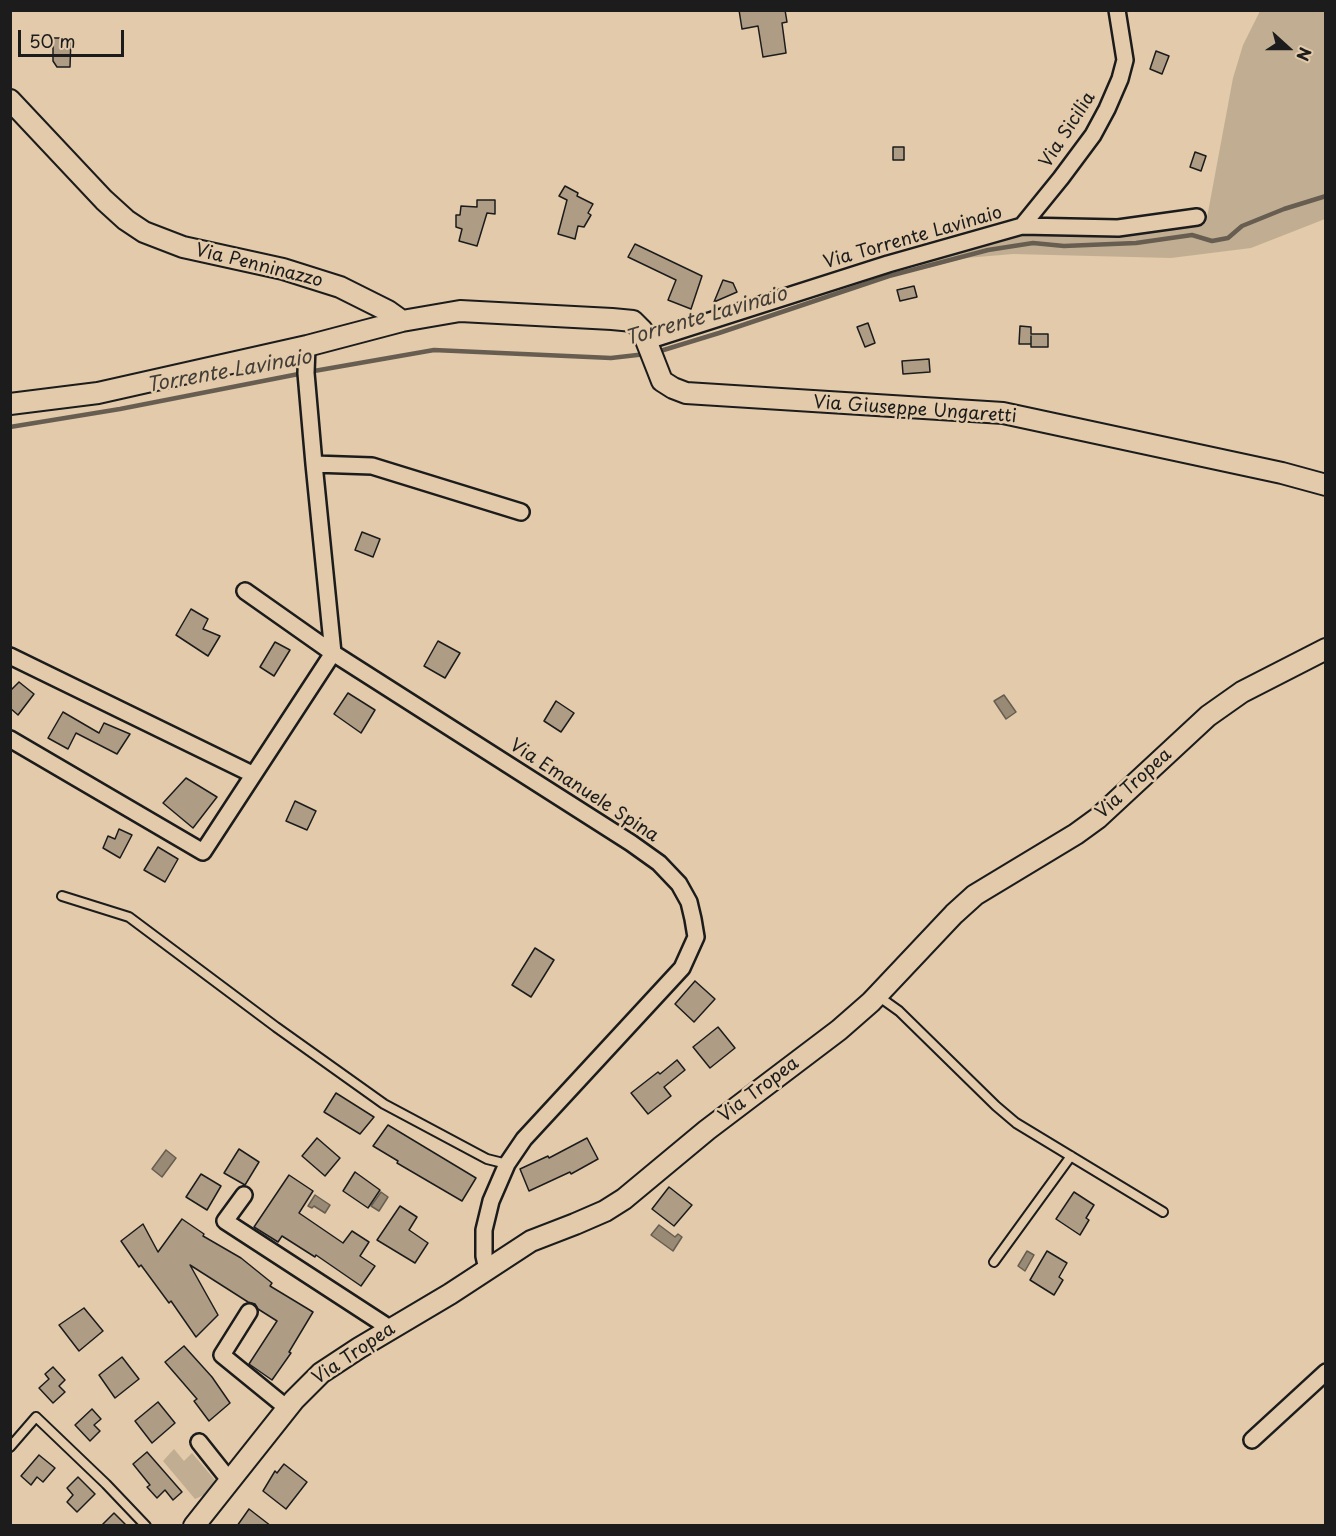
<!DOCTYPE html>
<style>
body{margin:0}
#map{position:relative;width:1336px;height:1536px;overflow:hidden;background:#e2caaa;font-family:"Playpen Sans",sans-serif}
canvas{display:block}
.frame{position:absolute;inset:0;border:12px solid #1c1c1c;pointer-events:none}
.north{position:absolute;left:1258px;top:18px;width:60px;height:60px;-webkit-text-stroke:4px #e2caaa;paint-order:stroke;rotate:111deg;font-size:16px;font-weight:700;line-height:24px;text-align:center;color:#1c1c1c}
.north::after{content:'';display:block;margin:auto;width:21px;height:27px;background:#1c1c1c;clip-path:polygon(50% 0,100% 100%,50% 72%,0 100%)}
.scale{position:absolute;left:18px;top:30px;width:106px;height:27px;box-sizing:border-box;border:3px solid #1c1c1c;border-top:0;padding-left:8px;font-size:18px;line-height:21px;white-space:nowrap;color:#1c1c1c;-webkit-text-stroke:4px #e2caaa;paint-order:stroke}
</style>
<div id="map">
<canvas width="1336" height="1536"></canvas>
<div class="frame"></div>
<div class="north">N</div>
<div class="scale">50 m</div>
</div>
<script>
const ctx = document.querySelector('canvas').getContext('2d');
ctx.lineJoin = 'round';
function paint(path, color) { ctx.fillStyle = color; ctx.fill(path, 'evenodd'); }
const shape = rows => new Path2D(rows.map(r => 'M' + r).join(''));
function strokePath(path, color, width, dash) { ctx.strokeStyle = color; ctx.lineWidth = width; ctx.lineCap = dash ? 'butt' : 'round'; ctx.setLineDash(dash || []); ctx.stroke(path); }
function label(font, color, halo, rows, align = 'center') {
  ctx.font = font + ' "Playpen Sans",sans-serif'; ctx.lineWidth = 5; ctx.setLineDash([]); ctx.textBaseline = 'middle'; ctx.strokeStyle = halo; ctx.fillStyle = color; for (const [text, x, y, turn = 0] of rows) {
    ctx.save(); ctx.translate(x, y); ctx.rotate((+turn || 0) * Math.PI / 180); ctx.textAlign = isNaN(turn) ? turn : align; if (halo) ctx.strokeText(text, 0, 0); ctx.fillText(text, 0, 0); ctx.restore();
  }
}
const green = shape([
 [1260,11,1325,11,1325,219,1251,248,1171,258,1013,254,966,258,920,270,919,262,1019,232,1125,233,1206,223,1233,78,1243,45],
 [174,1449,184,1461,192,1453,215,1480,204,1495,195,1499,163,1461]
]);
const water = shape([
 [1004,695,1016,712,1006,719,994,701,1004,695],
 [166,1150,176,1158,162,1177,152,1169,166,1150],
 [381,1192,388,1197,379,1211,371,1206,381,1192],
 [315,1195,330,1205,325,1213,314,1206,312,1208,308,1206,315,1195],
 [659,1225,675,1237,678,1234,682,1237,673,1251,651,1235,659,1225],
 [1027,1251,1034,1255,1025,1271,1018,1266,1027,1251]
]);
const stream = shape([
 [657,352,719,333,889,276,988,250,1033,243,1064,246,1136,243,1192,235,1212,241,1228,238,1242,226,1284,209,1326,196],
 [10,427,120,409,314,371,434,350,611,358,646,354]
]);
const building = shape([
 [739,10,785,10,787,22,782,23,786,53,763,57,758,26,742,29,739,10],
 [53,38,71,38,70,67,57,67,53,61,53,38],
 [1156,51,1169,56,1162,74,1150,69,1156,51],
 [893,147,904,147,904,160,893,160,893,147],
 [1195,152,1206,156,1201,171,1190,167,1195,152],
 [565,186,578,193,577,196,593,204,588,213,591,215,584,227,578,226,575,239,558,234,567,200,559,196,565,186],
 [477,200,495,200,495,214,487,213,477,246,459,241,462,229,456,227,456,215,460,215,461,206,477,207,477,200],
 [635,244,702,276,691,309,668,300,676,280,628,257,635,244],
 [723,280,733,283,737,292,714,302,723,280],
 [914,286,917,297,900,301,897,290,914,286],
 [868,323,875,343,865,347,857,327,868,323],
 [1020,326,1031,327,1031,334,1048,334,1048,347,1031,347,1031,336,1031,344,1019,344,1020,326],
 [929,359,930,372,903,374,902,361,929,359],
 [362,532,380,539,373,557,355,550,362,532],
 [191,609,208,619,203,629,220,636,208,656,176,635,191,609],
 [438,641,460,653,445,678,424,666,438,641],
 [275,642,290,650,274,676,260,667,275,642],
 [19,682,34,694,18,715,10,708,10,691,19,682],
 [348,693,375,710,361,733,334,714,348,693],
 [556,701,574,713,561,732,544,721,556,701],
 [63,712,99,733,104,723,130,734,117,754,76,733,68,749,48,738,63,712],
 [186,778,217,797,193,828,163,803,186,778],
 [295,801,316,811,307,830,286,821,295,801],
 [119,829,132,835,120,858,103,848,108,836,115,839,119,829],
 [158,847,178,859,165,882,144,870,158,847],
 [535,948,554,960,531,997,512,985,535,948],
 [695,981,715,999,694,1022,675,1004,695,981],
 [718,1027,735,1048,710,1068,693,1047,718,1027],
 [677,1060,685,1070,664,1087,671,1096,648,1114,631,1093,658,1072,660,1074,677,1060],
 [336,1093,374,1117,360,1134,324,1112,336,1093],
 [388,1125,476,1178,462,1201,397,1163,398,1161,373,1146,388,1125],
 [317,1138,340,1158,325,1176,302,1156,317,1138],
 [587,1138,598,1159,571,1174,570,1172,529,1191,520,1169,548,1156,549,1158,587,1138],
 [239,1149,259,1162,245,1185,224,1173,239,1149],
 [355,1172,380,1190,368,1208,343,1191,355,1172],
 [201,1174,221,1186,207,1210,186,1197,201,1174],
 [289,1175,313,1191,299,1213,343,1243,352,1231,369,1242,360,1256,375,1266,361,1286,316,1255,315,1257,282,1236,278,1242,254,1227,289,1175],
 [669,1187,692,1205,674,1226,652,1209,669,1187],
 [1074,1192,1094,1205,1086,1218,1089,1220,1080,1235,1056,1219,1074,1192],
 [400,1206,417,1217,409,1230,428,1243,415,1263,377,1240,400,1206],
 [182,1219,204,1234,203,1236,241,1258,272,1283,270,1286,313,1312,289,1352,291,1353,272,1380,249,1364,277,1321,258,1309,255,1304,248,1302,190,1265,218,1315,196,1337,171,1301,169,1303,141,1265,139,1267,121,1241,143,1224,158,1252,182,1219],
 [1047,1251,1067,1263,1059,1277,1063,1280,1054,1295,1030,1280,1047,1251],
 [84,1308,103,1331,79,1351,59,1325,84,1308],
 [184,1346,212,1377,230,1403,209,1421,194,1401,197,1399,165,1362,184,1346],
 [122,1357,139,1379,115,1398,99,1375,122,1357],
 [53,1367,65,1380,59,1386,65,1392,53,1403,39,1388,49,1379,45,1374,53,1367],
 [158,1402,175,1423,152,1443,135,1421,158,1402],
 [92,1409,101,1419,94,1425,100,1431,90,1441,75,1425,92,1409],
 [147,1452,182,1492,173,1500,165,1490,157,1498,147,1487,150,1485,133,1464,147,1452],
 [39,1455,55,1468,43,1482,37,1477,31,1485,21,1476,39,1455],
 [284,1464,307,1482,286,1509,263,1491,275,1471,277,1473,284,1464],
 [78,1477,95,1494,77,1512,67,1502,73,1495,67,1488,78,1477],
 [249,1509,271,1526,237,1526,249,1509],
 [114,1513,127,1526,101,1526,114,1513]
]);
const service = shape([
 [62,896,129,917,276,1027,384,1104,487,1159,507,1164],
 [878,996,899,1011,996,1106,1016,1123,1163,1212],
 [994,1262,1071,1156],
 [10,1447,36,1417,106,1484,146,1526]
]);
const minor = shape([
 [1022,226,1061,178,1093,135,1107,109,1120,79,1125,60,1117,10],
 [647,341,888,264,1022,226,1118,228,1197,217],
 [307,346,306,373,314,464,333,653,631,843,659,863,679,884,689,902,693,919,696,937,682,968,524,1139,507,1164,491,1201,484,1230,484,1256,487,1269],
 [314,464,372,466,521,512],
 [10,656,252,774],
 [10,739,203,852,333,653,245,591],
 [244,1195,225,1221,391,1329],
 [249,1312,222,1355,287,1408],
 [1252,1440,1326,1372],
 [199,1442,230,1481]
]);
const tertiary = shape([
 [10,100,104,200,126,220,144,232,183,247,283,269,340,287,388,311,402,321],
 [10,404,98,393,307,346,402,321,460,311,612,319,633,321,642,330,662,381,673,388,686,393,1003,413,1282,473,1326,485],
 [194,1526,294,1400,321,1373,359,1348,450,1294,531,1241,575,1224,605,1211,624,1199,707,1130,839,1030,871,1002,954,914,975,895,1076,834,1098,818,1208,716,1242,692,1326,649]
]);
const streetNames = [
 ["Via Sicilia",1068,130,-57],
 ["Via Torrente Lavinaio",913,238,-16],
 ["Via Penninazzo",259,266,14],
 ["Via Giuseppe Ungaretti",915,410,4],
 ["Via Tropea",1134,784,-42],
 ["Via Emanuele Spina",584,791,33],
 ["Via Tropea",759,1090,-37],
 ["Via Tropea",354,1354,-34]
];
const waterNames = [
 ["Torrente Lavinaio",706,317,-16],
 ["Torrente Lavinaio",229,372,-10]
];
paint(green, '#c1ae92');
paint(water, '#998a75');
strokePath(water, '#675e51', 1.5);
strokePath(stream, '#675e51', 4.5);
paint(building, '#ae9c85');
strokePath(building, '#1c1c1c', 1.5);
strokePath(service, '#1c1c1c', 12);
strokePath(minor, '#1c1c1c', 20);
strokePath(tertiary, '#1c1c1c', 24);
strokePath(service, '#e2caaa', 8);
strokePath(minor, '#e2caaa', 15);
strokePath(tertiary, '#e2caaa', 20);
label('18px', '#1c1c1c', '#e2caaa', streetNames);
label('italic 20px', '#423d37', '#e2caaa', waterNames);
</script>
